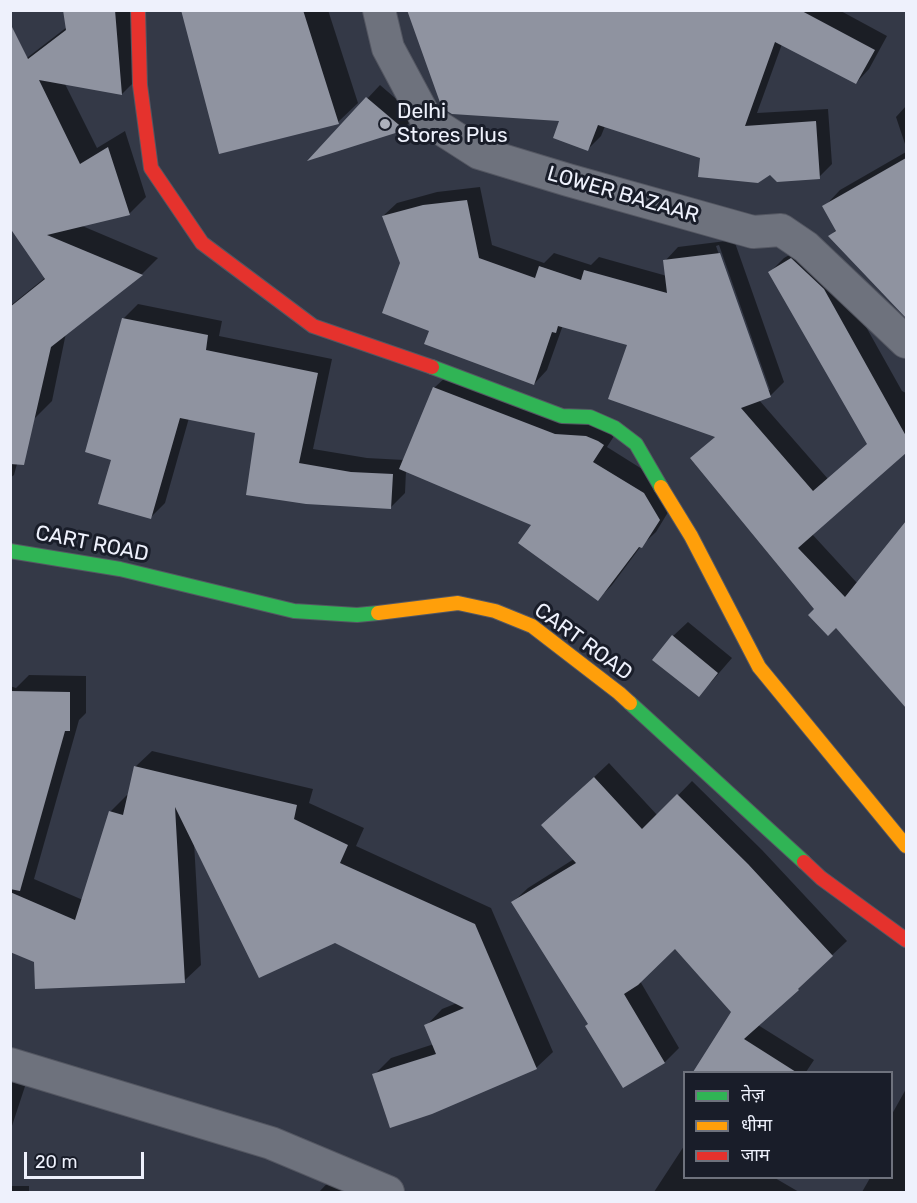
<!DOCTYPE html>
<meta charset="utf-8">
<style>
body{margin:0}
#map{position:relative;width:917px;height:1203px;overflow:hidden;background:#343947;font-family:Rubik,"Noto Sans Devanagari",sans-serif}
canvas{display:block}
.frame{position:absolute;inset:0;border:12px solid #eef1fc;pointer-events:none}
.legend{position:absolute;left:683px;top:1071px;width:210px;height:108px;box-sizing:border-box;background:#191d29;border:2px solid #6e727d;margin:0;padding:8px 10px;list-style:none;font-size:18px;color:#eef1fc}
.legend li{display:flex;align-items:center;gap:12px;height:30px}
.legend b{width:30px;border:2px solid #6e727d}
.scale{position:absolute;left:24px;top:1152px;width:120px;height:27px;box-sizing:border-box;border:3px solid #eef1fc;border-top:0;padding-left:8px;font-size:18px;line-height:21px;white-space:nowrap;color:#eef1fc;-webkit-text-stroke:4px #191d29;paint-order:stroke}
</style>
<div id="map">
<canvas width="917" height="1203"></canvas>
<div class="frame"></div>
<ul class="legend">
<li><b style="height:8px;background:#30b455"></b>तेज़</li>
<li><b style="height:8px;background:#ff9f0a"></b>धीमा</li>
<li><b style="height:8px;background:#e5322d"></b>जाम</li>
</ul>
<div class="scale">20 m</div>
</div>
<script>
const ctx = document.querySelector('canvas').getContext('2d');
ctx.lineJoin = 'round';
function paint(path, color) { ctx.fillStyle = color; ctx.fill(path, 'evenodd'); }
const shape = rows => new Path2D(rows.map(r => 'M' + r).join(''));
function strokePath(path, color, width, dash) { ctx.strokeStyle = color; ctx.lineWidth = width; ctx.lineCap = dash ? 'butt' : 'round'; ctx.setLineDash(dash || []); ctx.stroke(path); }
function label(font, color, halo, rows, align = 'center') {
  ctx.font = font + ' Rubik,sans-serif'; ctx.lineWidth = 6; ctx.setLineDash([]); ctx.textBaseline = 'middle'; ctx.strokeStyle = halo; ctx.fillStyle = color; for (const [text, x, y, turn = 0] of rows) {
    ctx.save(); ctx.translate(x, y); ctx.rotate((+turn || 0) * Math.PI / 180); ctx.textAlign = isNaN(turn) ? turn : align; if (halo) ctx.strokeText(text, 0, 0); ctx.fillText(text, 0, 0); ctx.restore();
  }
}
const shadow = shape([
 [65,10,132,10,139,77,122,94,65,84,97,148,125,131,146,197,129,214,80,225,158,258,142,274,66,333,52,401,33,420,29,419,14,475,10,478,10,306,46,277,10,71,67,27],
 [183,10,328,10,358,103,338,122,220,152],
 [409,10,839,10,887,36,869,69,856,83,782,44,757,113,828,109,832,164,819,177,770,173,702,157,605,126,601,136,588,149,561,120],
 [380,85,416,116,404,128,312,158],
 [906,106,906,147,896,117],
 [906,152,906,316,830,236,837,229,824,207,840,190],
 [480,187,492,245,544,263,554,253,591,265,599,257,667,276,665,261,678,247,734,240,784,382,770,396,759,400,828,479,868,444,770,272,784,258,805,246,837,275,902,391,906,393,906,451,812,534,858,584,906,523,906,706,836,626,816,609,692,458,716,436,629,344,563,325,547,370,534,384,431,330,383,216,397,203,437,192],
 [719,245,770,390,767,390,716,246],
 [138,304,222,321,219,336,332,359,313,449,367,458,404,460,434,388,449,374,618,430,607,447,658,479,673,504,656,532,641,546,612,585,598,599,533,524,406,471,405,493,391,507,247,494,257,432,189,418,165,503,150,518,113,458,123,319],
 [688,622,732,658,713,680,699,695,673,636],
 [29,675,86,676,86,713,79,720,34,879,83,900,110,812,127,795,129,796,135,767,152,751,313,789,309,803,364,828,356,846,491,908,553,1052,536,1068,374,1075,391,1058,434,1044,426,1026,442,1009,457,1003,194,842,201,965,184,981,35,961,10,950,10,686,16,688],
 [609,763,658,816,692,781,762,850,847,941,812,974,812,975,798,989,758,1025,814,1060,806,1072,694,1072,733,1012,675,947,640,981,679,1048,665,1062,624,1086,590,1023,513,902,528,888,574,859,558,811],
 [10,1050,32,1065,10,1132],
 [906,1089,906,1192,862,1192,870,1178,892,1178,892,1114],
 [684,1146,684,1178,775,1178,799,1192,654,1192],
 [339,1171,370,1192,319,1192],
 [10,1186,29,1186,29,1192,10,1192]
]);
const building = shape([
 [63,10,115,10,122,95,39,80,80,164,108,147,130,215,47,235,143,275,51,347,24,465,10,464,10,307,45,279,10,228,10,23,28,59,66,30],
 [181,10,303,10,339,124,219,154],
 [407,10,800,10,875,50,856,84,775,42,745,126,816,121,820,179,777,182,770,175,758,183,698,177,700,158,598,125,588,151,553,138,559,121,452,114,442,108],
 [366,97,405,130,307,161],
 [906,158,906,318,828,236,836,231,822,206],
 [467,200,479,258,535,278,539,266,581,280,584,270,667,293,663,260,720,253,771,397,741,408,813,491,867,444,768,272,791,258,824,289,906,436,906,453,798,548,845,597,906,521,906,708,836,628,828,636,808,615,814,609,690,458,715,437,608,399,627,345,558,326,556,333,552,332,534,385,424,344,429,331,382,313,400,263,382,216,423,205],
 [122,318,208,335,206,350,318,373,299,463,351,472,393,474,391,509,306,504,246,495,255,433,180,418,151,519,98,504,111,460,85,452],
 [433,387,555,434,586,436,598,441,604,445,593,462,644,493,660,520,642,548,639,547,598,601,518,543,531,525,399,469],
 [672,635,718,673,699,697,652,660],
 [10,691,70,692,70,731,65,731,20,891,10,889],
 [134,766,297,805,294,819,348,845,340,863,475,924,537,1069,432,1114,390,1128,372,1074,436,1054,424,1025,464,1008,335,943,259,978,175,807,185,983,35,989,34,962,10,952,10,892,75,920,109,811,123,815],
 [594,777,642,829,677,794,748,864,833,956,798,989,799,990,744,1039,796,1072,693,1072,731,1012,675,949,638,985,624,994,665,1063,623,1088,585,1026,588,1024,511,902,576,863,541,825]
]);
const street = shape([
 [379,10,388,48,426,119,479,153,568,180,753,232,781,230,806,247,906,342],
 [10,1064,271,1143,388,1192]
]);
const fast = shape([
 [432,367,562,416,590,417,615,428,636,444,661,487],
 [10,551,120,569,294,611,357,615,378,613],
 [630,703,804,862]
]);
const slow = shape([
 [661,487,691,536,759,667,906,846],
 [378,613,458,603,495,611,532,626,619,693,630,703]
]);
const jam = shape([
 [138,10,140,85,151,168,202,243,313,326,432,367],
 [804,862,821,878,906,940]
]);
const markers = [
 [385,124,6,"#adb1bd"]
];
const poiNames = [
 ["Delhi",397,112],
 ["Stores Plus",397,136]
];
const streetNames = [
 ["LOWER BAZAAR",623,195,16],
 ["CART ROAD",92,544,11],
 ["CART ROAD",583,642,36]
];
paint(shadow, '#0007');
paint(building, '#8f93a0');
strokePath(street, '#545762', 34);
strokePath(fast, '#545762', 16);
strokePath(slow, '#545762', 16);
strokePath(jam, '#545762', 16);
strokePath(street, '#6e727d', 32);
strokePath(fast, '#30b455', 14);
strokePath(slow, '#ff9f0a', 14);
strokePath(jam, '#e5322d', 14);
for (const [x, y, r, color] of markers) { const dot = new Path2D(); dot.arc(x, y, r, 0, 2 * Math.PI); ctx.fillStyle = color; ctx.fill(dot); strokePath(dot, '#191d29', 2); }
label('21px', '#eef1fc', '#191d29', poiNames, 'left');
label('21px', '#eef1fc', '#191d29', streetNames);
</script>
